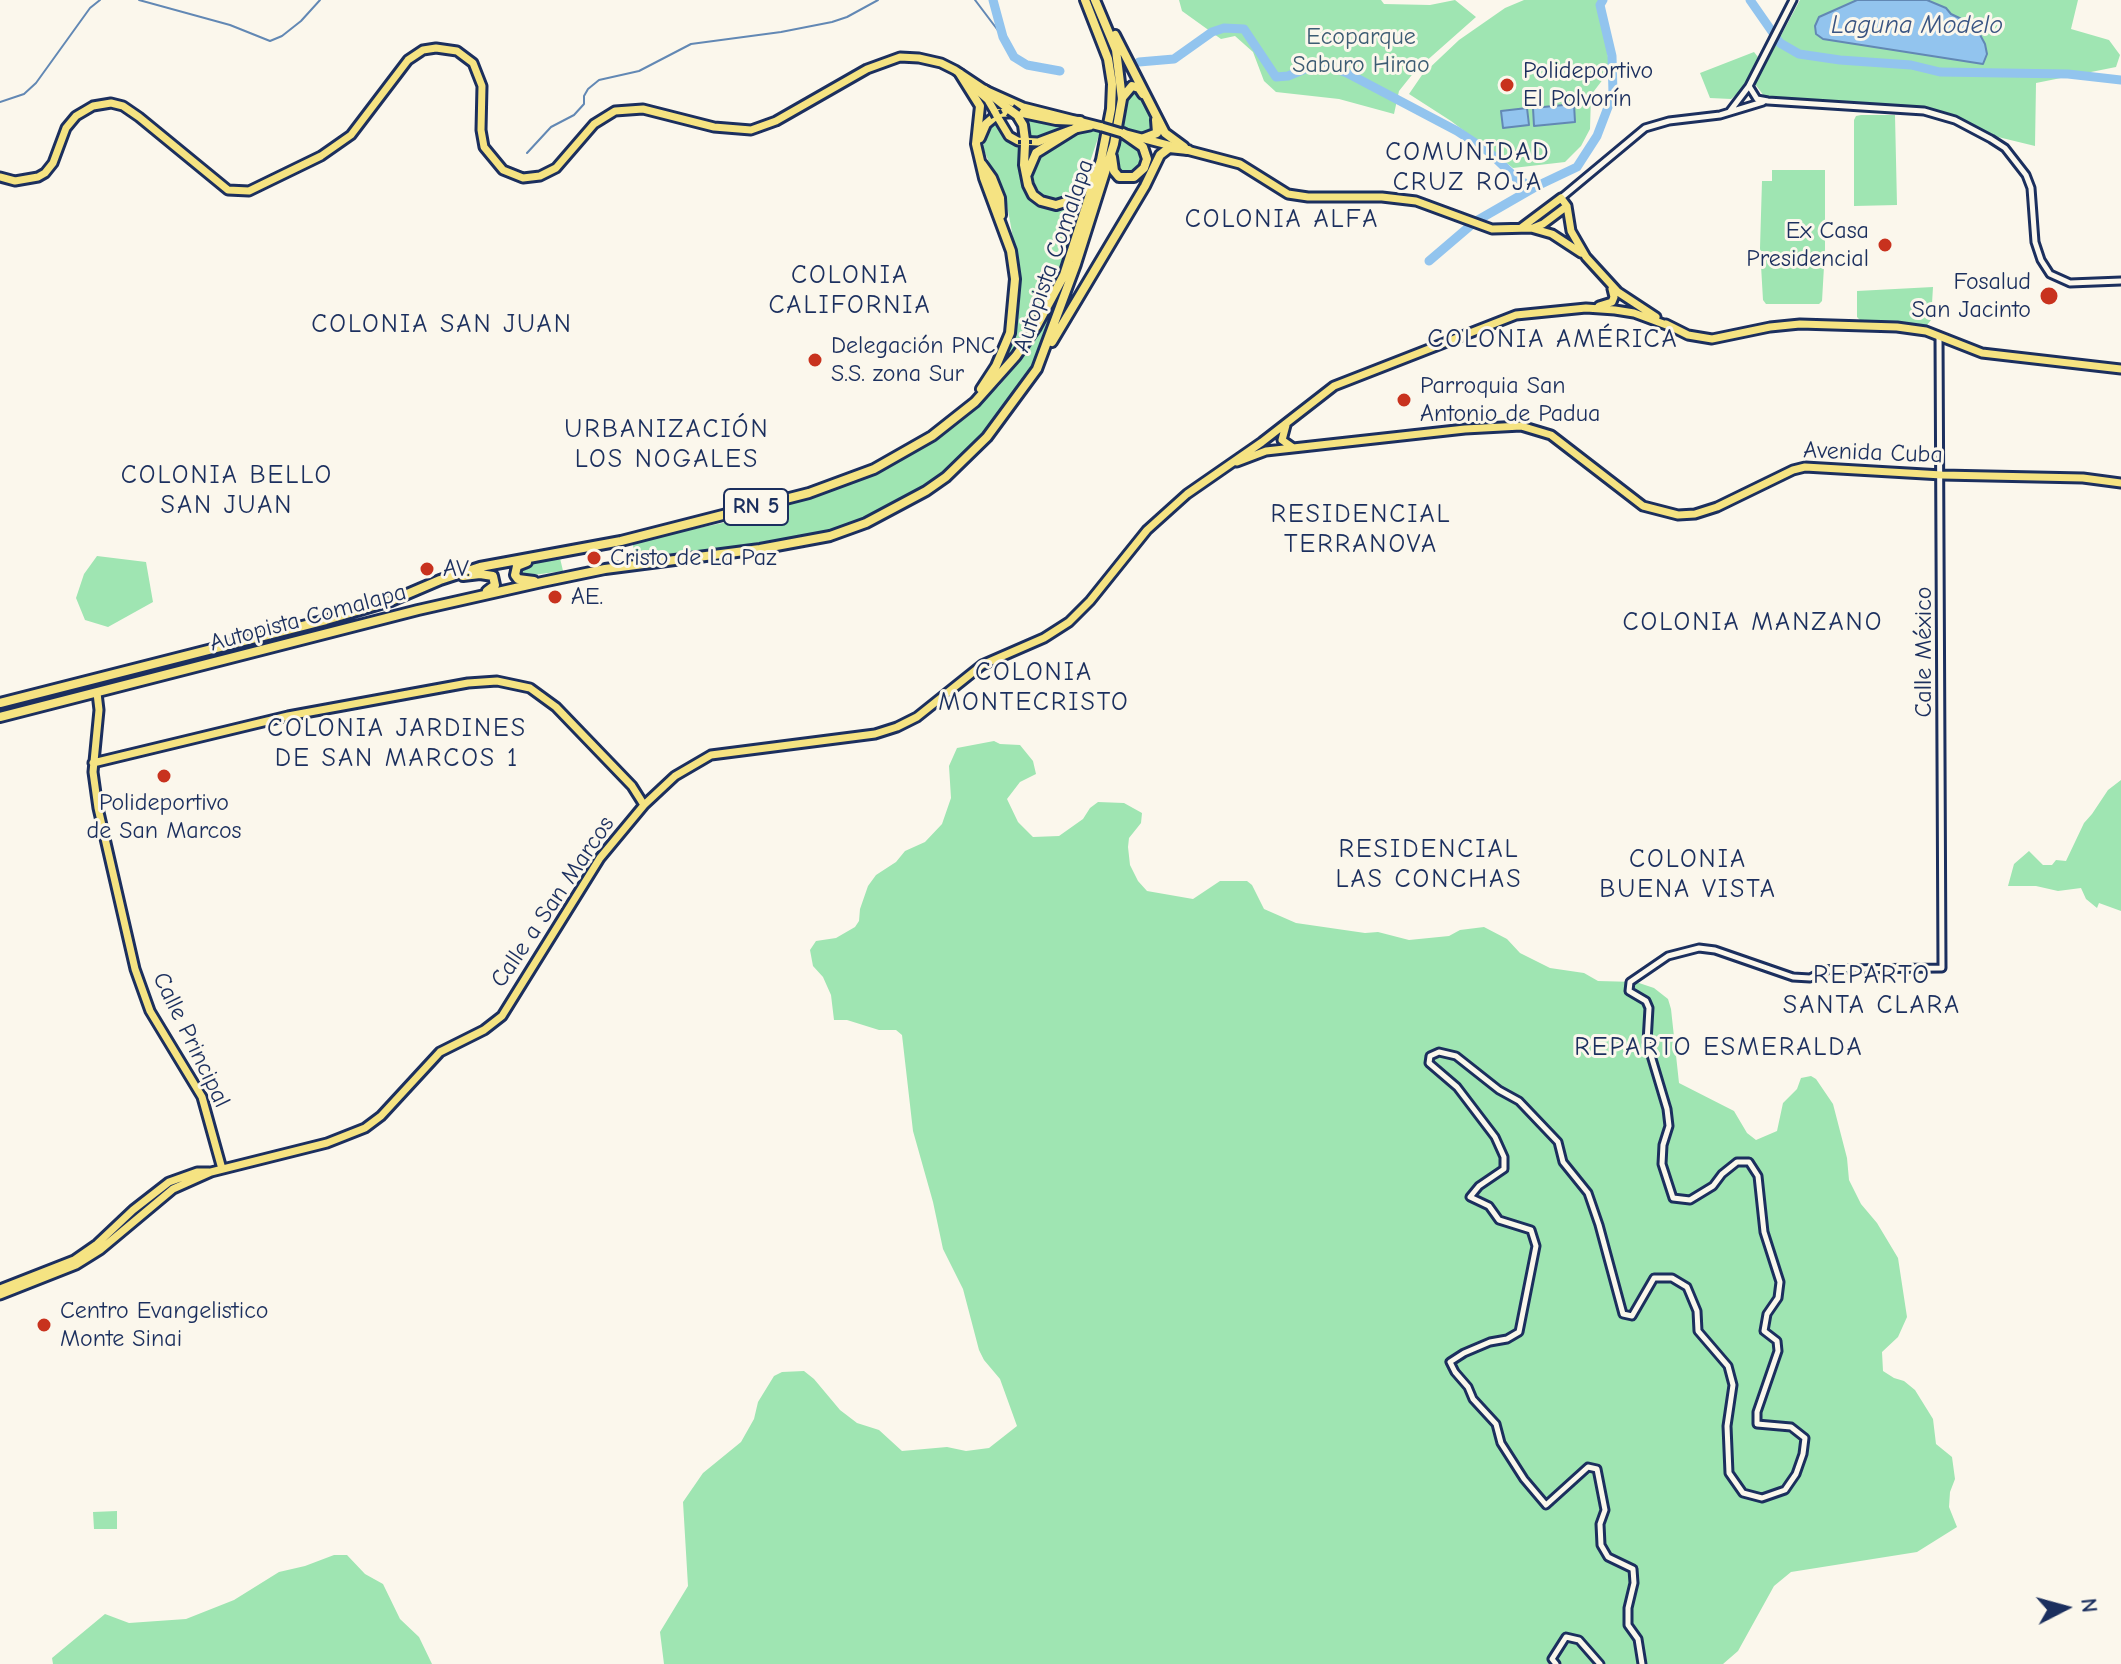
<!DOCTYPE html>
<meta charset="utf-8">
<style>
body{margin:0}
#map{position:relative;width:2121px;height:1664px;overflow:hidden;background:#fbf7ec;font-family:"Comic Neue",sans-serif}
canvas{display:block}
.north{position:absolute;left:2025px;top:1568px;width:80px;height:80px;-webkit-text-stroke:6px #fbf7ec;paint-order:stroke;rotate:84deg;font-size:22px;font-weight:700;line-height:32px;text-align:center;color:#1b2f5e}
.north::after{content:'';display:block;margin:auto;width:28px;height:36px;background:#1b2f5e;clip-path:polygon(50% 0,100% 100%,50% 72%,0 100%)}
</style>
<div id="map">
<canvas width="2121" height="1664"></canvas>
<div class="north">N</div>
</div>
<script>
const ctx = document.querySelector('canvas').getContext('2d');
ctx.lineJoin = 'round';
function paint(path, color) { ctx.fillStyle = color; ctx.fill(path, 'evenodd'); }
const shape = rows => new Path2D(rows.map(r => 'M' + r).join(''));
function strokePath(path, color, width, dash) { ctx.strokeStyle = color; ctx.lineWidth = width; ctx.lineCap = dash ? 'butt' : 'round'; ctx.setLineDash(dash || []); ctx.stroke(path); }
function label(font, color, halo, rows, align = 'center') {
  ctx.font = font + ' "Comic Neue",sans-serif'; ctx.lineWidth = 6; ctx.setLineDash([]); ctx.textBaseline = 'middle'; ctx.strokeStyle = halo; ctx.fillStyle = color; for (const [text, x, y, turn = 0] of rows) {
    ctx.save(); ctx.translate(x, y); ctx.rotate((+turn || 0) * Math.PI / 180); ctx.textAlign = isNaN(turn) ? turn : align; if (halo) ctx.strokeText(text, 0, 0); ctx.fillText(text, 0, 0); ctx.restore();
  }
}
const green = shape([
 [1179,0,1381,0,1384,4,1430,5,1455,0,1476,17,1415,71,1399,91,1394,114,1339,99,1276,92,1264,81,1253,52,1235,36,1221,39,1182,11],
 [1524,0,1599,0,1610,70,1591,95,1590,129,1581,146,1565,162,1513,168,1451,121,1409,94,1422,75,1459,40,1505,8],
 [1800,0,2078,0,2071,29,2109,40,2120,55,2116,67,2036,83,2035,146,1998,137,1951,114,1924,107,1764,96,1755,84],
 [1754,52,1758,57,1743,89,1731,99,1710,98,1700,73],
 [1132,90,1140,93,1155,122,1154,131,1148,134,1123,128,1128,95],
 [1861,115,1895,115,1897,205,1854,206,1854,120,1856,116],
 [1021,116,1085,123,1042,139,1027,140],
 [995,118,1007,138,1022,144,1022,180,1027,192,1034,201,1048,207,1061,208,1073,203,1085,193,1057,279,1048,299,1026,337,994,378,1014,327,1019,290,1017,260,1007,205,983,148,985,129],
 [1087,129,1100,132,1085,177,1073,194,1065,199,1053,200,1043,197,1032,180,1031,172,1036,160,1077,132],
 [1121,137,1133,142,1140,148,1143,160,1136,175,1119,174,1116,166],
 [1772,170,1825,170,1825,249,1822,301,1819,304,1766,304,1763,300,1760,248,1762,181,1772,181],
 [1933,287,1931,320,1927,325,1860,320,1857,317,1857,291],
 [1056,305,1034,366,1014,399,985,435,958,460,911,495,864,519,823,533,637,560,632,542,732,521,874,475,931,442,999,386,1030,347],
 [97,556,146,562,153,602,108,627,85,620,76,598,84,574],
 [560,558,563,571,526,576,520,573,521,566],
 [994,741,1000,744,1020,745,1033,761,1036,774,1020,782,1007,799,1018,822,1033,837,1059,836,1083,819,1090,808,1098,802,1124,803,1142,813,1141,823,1129,838,1128,847,1130,865,1138,881,1147,891,1193,899,1220,881,1247,881,1252,885,1264,909,1296,923,1365,933,1378,932,1409,940,1449,936,1460,930,1484,927,1507,939,1520,953,1550,968,1584,973,1598,981,1636,982,1654,988,1668,999,1671,1009,1679,1083,1734,1111,1747,1133,1756,1140,1777,1131,1783,1103,1797,1089,1801,1078,1811,1076,1816,1079,1833,1104,1847,1158,1849,1180,1861,1204,1877,1223,1898,1258,1907,1317,1898,1337,1882,1352,1883,1371,1894,1378,1904,1381,1915,1390,1933,1419,1936,1444,1952,1457,1955,1479,1950,1492,1949,1507,1957,1527,1917,1552,1791,1572,1774,1586,1738,1651,1723,1664,664,1664,660,1632,688,1586,683,1502,703,1473,741,1442,754,1419,758,1402,774,1376,782,1372,804,1371,814,1379,840,1410,857,1423,879,1430,902,1451,947,1447,966,1451,989,1448,1017,1426,1000,1379,984,1360,979,1350,963,1289,943,1249,933,1202,913,1131,902,1035,896,1030,879,1030,847,1020,834,1020,831,995,823,977,813,966,810,950,816,941,836,938,855,927,859,921,860,909,868,886,876,875,896,862,905,851,925,842,942,824,951,798,949,766,957,748],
 [2121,780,2121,911,2099,903,2097,908,2086,899,2081,888,2058,891,2036,886,2008,886,2014,864,2029,851,2043,865,2052,865,2056,860,2066,861,2084,823,2092,814,2108,790],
 [117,1511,117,1529,94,1529,93,1512],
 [334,1555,347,1555,365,1574,383,1584,400,1619,419,1637,432,1664,53,1664,52,1658,105,1614,129,1623,186,1619,234,1600,279,1572,305,1566]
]);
const water = shape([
 [1857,0,1927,0,1946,8,1951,14,1970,23,1978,31,1985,44,1987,54,1983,64,1823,39,1816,34,1815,26,1819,17,1857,0],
 [1574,104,1575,122,1534,126,1533,108,1574,104],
 [1527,108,1529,125,1503,128,1501,111,1527,108]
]);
const stream = shape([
 [139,0,230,25,270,41,282,36,301,21,320,0],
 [975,0,1003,37],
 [0,102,24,94,36,83,90,8,100,0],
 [527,153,551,127,574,115,584,104,584,96,588,89,599,80,639,71,691,44,781,32,832,22,847,17,878,0]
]);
const river = shape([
 [993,0,1003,37,1014,57,1027,65,1060,71],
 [1750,0,1780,43,1799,54,1840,60,1911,65,1940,72,2068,74,2121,80],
 [1139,62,1174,59,1212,32,1224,28,1244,29,1276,77,1288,76,1315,65,1328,66,1347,73,1457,131,1489,152,1520,182,1537,186],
 [1478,220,1537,186,1577,167,1597,136,1613,94,1612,56,1600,5,1603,0],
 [1429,261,1470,226]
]);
const minor = shape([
 [1749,86,1757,99,1768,101,1924,111,1955,120,1991,139,2005,148,2026,175,2031,188,2035,242,2041,260,2050,274,2070,283,2121,281],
 [1730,111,1749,86,1793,0],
 [1561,198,1645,128,1669,121,1720,115,1763,102],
 [1556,1664,1552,1659,1566,1637,1579,1640,1600,1664],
 [1642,1664,1638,1639,1628,1625,1628,1608,1634,1583,1633,1569,1608,1557,1601,1545,1600,1524,1605,1510,1597,1469,1588,1467,1546,1505,1524,1479,1501,1443,1496,1424,1473,1399,1468,1387,1455,1372,1450,1362,1464,1353,1490,1342,1507,1339,1519,1332,1536,1246,1531,1230,1499,1220,1489,1206,1470,1197,1479,1186,1504,1169,1504,1157,1495,1137,1457,1087,1429,1063,1430,1056,1439,1052,1456,1056,1499,1090,1519,1101,1558,1142,1563,1162,1588,1193,1599,1225,1623,1314,1632,1316,1654,1278,1672,1278,1687,1287,1697,1311,1698,1331,1728,1366,1733,1385,1727,1426,1729,1473,1743,1493,1762,1498,1785,1490,1796,1474,1803,1454,1805,1438,1791,1427,1757,1424,1757,1412,1778,1351,1777,1341,1764,1331,1767,1314,1778,1298,1780,1282,1764,1232,1758,1176,1749,1162,1737,1162,1722,1174,1713,1186,1690,1200,1673,1198,1662,1164,1663,1145,1669,1126,1667,1109,1647,1042,1649,1008,1646,1001,1629,991,1630,982,1668,956,1699,948,1715,950,1793,977,1810,978,1825,970,1835,969,1942,968,1939,336]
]);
const major = shape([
 [971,85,988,100,995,112],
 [997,116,1009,136,1018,141,1038,142,1070,130,1090,126],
 [1126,134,1240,164,1288,194,1308,197,1382,197,1416,201,1492,229,1531,228,1552,234,1581,253],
 [0,177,15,181,38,177,45,173,53,163,66,128,76,116,93,106,111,103,123,106,139,117,228,190,249,191,321,156,351,135,408,60,423,50,436,48,457,51,473,63,482,86,481,130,484,147,503,170,523,178,540,176,556,168,594,124,615,111,643,109,714,127,751,130,776,121,867,69,900,57,919,58,941,63,955,70,985,90,1023,107,1102,127],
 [1521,228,1561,198,1567,206,1571,231,1586,257,1618,292,1656,317],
 [1533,228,1543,224,1567,206],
 [1599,306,1612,302,1614,297,1612,289],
 [1666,324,1688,335,1712,339,1770,327,1800,324,1897,327,1926,331,1982,353,2121,369],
 [1286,425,1282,440,1292,447],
 [1237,462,1266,451,1465,429,1521,426,1551,435,1643,506,1678,515,1695,514,1717,507,1793,470,1805,467,1942,475,2083,478,2121,483],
 [97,693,99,710,93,772,98,808,135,969,150,1011,202,1097,222,1169],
 [93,763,288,716,468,683,497,681,530,688,556,707,632,786,644,805],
 [0,1289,74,1260,97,1244,133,1210,169,1182,197,1172,209,1172],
 [0,1295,76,1265,100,1250,173,1189,211,1172,327,1143,365,1128,381,1116,440,1052,484,1030,502,1016,600,858,644,805,675,776,711,755,875,734,897,727,917,717,982,665,1044,638,1069,622,1090,601,1147,530,1187,494,1262,442,1334,386,1516,315,1586,308,1615,310,1634,313,1669,326]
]);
const highway = shape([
 [1115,35,1165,133,1184,147],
 [960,74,980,106,976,144,984,178,1011,251,1015,279,1010,333,996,366,981,389],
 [985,90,1010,110],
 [1122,98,1132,86,1139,88,1143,94],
 [1017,115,1023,125,1025,140],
 [980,138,986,124,999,113,1018,112,1056,120,1080,121],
 [1144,138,1157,133,1156,120],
 [1025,144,1024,165,1028,185,1033,195,1041,201,1056,205,1072,200,1083,190,1091,175],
 [1112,157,1114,171,1119,177,1134,177,1144,168,1147,159,1143,147,1123,133],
 [982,164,992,178,1000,198,1001,215],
 [1027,174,1036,153,1076,128],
 [1052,342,1145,186,1160,155,1169,148,1188,150],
 [527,562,517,566,515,575,518,579,534,581],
 [463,576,480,574,493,576,495,585,487,591],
 [0,703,326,620,391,601,440,580,480,567,621,541,809,493,874,469,932,436,975,402,1016,356,1036,327,1064,275,1101,160,1111,109,1112,84,1108,59,1085,0],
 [0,717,418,610,542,582,605,569,760,549,830,536,866,523,926,491,946,477,987,437,1037,369,1076,264,1114,144,1122,99,1116,50,1095,0]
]);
const majorBridge = shape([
 [995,112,997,116],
 [1102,127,1122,133]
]);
const highwayBridge = shape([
 [1010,110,1017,115],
 [1025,144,1025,140]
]);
const markers = [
 [1507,85,8,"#c8321e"],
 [1885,245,8,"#c8321e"],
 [2049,296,10,"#c8321e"],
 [815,360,8,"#c8321e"],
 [1404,400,8,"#c8321e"],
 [594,558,8,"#c8321e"],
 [427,569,8,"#c8321e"],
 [555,597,8,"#c8321e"],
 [164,776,8,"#c8321e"],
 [44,1325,8,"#c8321e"]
];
const shields = [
 [756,507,64]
];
const shieldNames = [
 ["RN 5",756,507]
];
const parkNames = [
 ["Ecoparque",1361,37],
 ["Saburo Hirao",1361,65]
];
const poiNames = [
 ["Polideportivo",1523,71],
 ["El Polvorín",1523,99],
 ["Ex Casa",1869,231,"right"],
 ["Presidencial",1869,259,"right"],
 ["Fosalud",2031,282,"right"],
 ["San Jacinto",2031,310,"right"],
 ["Delegación PNC",831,346],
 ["S.S. zona Sur",831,374],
 ["Parroquia San",1420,386],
 ["Antonio de Padua",1420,414],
 ["Cristo de La Paz",610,558],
 ["AV.",443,569],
 ["AE.",571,597],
 ["Polideportivo",164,803,"center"],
 ["de San Marcos",164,831,"center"],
 ["Centro Evangelistico",60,1311],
 ["Monte Sinai",60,1339]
];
const streetNames = [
 ["Autopista Comalapa",1054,256,-71],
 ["Avenida Cuba",1873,453,2],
 ["Autopista Comalapa",308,618,-15],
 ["Calle México",1924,652,-90],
 ["Calle a San Marcos",553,902,-56],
 ["Calle Principal",191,1040,64]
];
const waterNames = [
 ["Laguna Modelo",1917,26]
];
const neighbourhoodNames = [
 ["COMUNIDAD",1468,153],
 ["CRUZ ROJA",1468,183],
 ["COLONIA ALFA",1282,220],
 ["COLONIA",850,276],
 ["CALIFORNIA",850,306],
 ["COLONIA SAN JUAN",442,325],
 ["COLONIA AMÉRICA",1553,340],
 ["URBANIZACIÓN",667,430],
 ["LOS NOGALES",667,460],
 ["COLONIA BELLO",227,476],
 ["SAN JUAN",227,506],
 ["RESIDENCIAL",1361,515],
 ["TERRANOVA",1361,545],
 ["COLONIA MANZANO",1753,623],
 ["COLONIA",1034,673],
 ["MONTECRISTO",1034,703],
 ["COLONIA JARDINES",397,729],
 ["DE SAN MARCOS 1",397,759],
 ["RESIDENCIAL",1429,850],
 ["LAS CONCHAS",1429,880],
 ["COLONIA",1688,860],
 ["BUENA VISTA",1688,890],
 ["REPARTO",1872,976],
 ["SANTA CLARA",1872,1006],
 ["REPARTO ESMERALDA",1719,1048]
];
paint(green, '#9fe5b2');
paint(water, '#92c4ee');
strokePath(water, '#6288b4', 2);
strokePath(stream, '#6288b4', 2);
strokePath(river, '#92c4ee', 9);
strokePath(minor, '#1b2f5e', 11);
strokePath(major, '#1b2f5e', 13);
strokePath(highway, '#1b2f5e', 14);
strokePath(minor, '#fbf7ec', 5);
strokePath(major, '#f5e382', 7);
strokePath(highway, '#f5e382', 8);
strokePath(majorBridge, '#1b2f5e', 13, []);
strokePath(highwayBridge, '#1b2f5e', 14, []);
strokePath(majorBridge, '#f5e382', 7);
strokePath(highwayBridge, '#f5e382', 8);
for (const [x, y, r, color] of markers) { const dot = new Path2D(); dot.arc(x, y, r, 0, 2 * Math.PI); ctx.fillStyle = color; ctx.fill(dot); strokePath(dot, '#fbf7ec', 3); }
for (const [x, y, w] of shields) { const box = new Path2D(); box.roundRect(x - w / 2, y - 18, w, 36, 6); ctx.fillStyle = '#fbf7ec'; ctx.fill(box); strokePath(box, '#1b2f5e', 2); }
label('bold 22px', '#1b2f5e', null, shieldNames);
label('24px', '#3c5c73', '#fbf7ec', parkNames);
label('24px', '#1b2f5e', '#fbf7ec', poiNames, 'left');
label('24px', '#1b2f5e', '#fbf7ec', streetNames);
label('italic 26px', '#395482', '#fbf7ec', waterNames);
ctx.letterSpacing = '2px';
label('26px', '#1b2f5e', '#fbf7ec', neighbourhoodNames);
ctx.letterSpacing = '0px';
</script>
